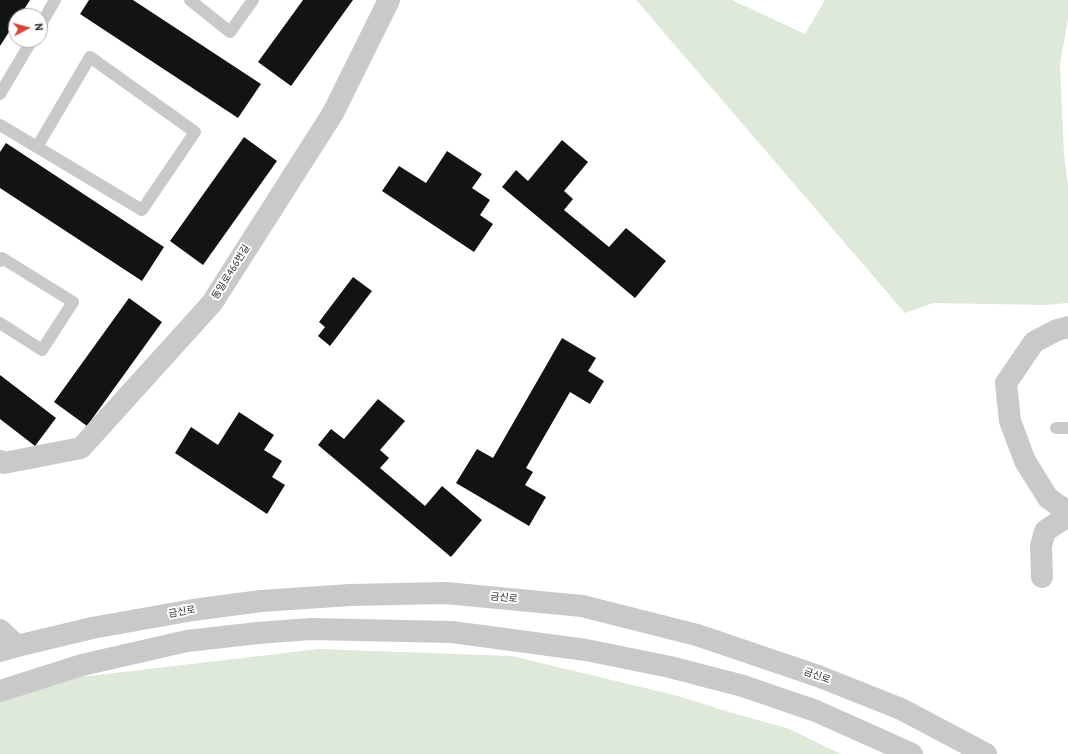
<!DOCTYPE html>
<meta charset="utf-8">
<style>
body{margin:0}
#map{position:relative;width:1068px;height:754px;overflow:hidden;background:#fff;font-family:"PT Sans",sans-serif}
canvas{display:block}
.north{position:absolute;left:8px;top:8px;width:40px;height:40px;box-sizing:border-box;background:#fff;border:1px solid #ababab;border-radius:50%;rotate:84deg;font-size:11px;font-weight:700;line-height:16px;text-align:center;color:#2c2c2c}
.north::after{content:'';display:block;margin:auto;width:14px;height:18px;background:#da4536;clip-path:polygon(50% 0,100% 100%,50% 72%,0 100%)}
</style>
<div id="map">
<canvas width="1068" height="754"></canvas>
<div class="north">N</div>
</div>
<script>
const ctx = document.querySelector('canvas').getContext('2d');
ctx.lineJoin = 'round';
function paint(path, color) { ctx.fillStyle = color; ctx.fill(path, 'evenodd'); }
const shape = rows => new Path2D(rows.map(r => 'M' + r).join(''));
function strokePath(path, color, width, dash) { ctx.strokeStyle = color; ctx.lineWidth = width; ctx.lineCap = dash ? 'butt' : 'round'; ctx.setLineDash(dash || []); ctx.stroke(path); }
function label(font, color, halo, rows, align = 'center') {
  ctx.font = font + ' "PT Sans","Noto Sans KR",sans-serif'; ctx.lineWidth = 4; ctx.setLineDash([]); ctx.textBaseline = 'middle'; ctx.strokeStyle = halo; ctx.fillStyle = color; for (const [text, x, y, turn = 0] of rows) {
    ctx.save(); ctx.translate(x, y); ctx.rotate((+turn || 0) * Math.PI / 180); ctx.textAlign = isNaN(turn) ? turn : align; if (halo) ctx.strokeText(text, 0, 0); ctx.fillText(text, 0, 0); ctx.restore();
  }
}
const green = shape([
 [636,0,732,0,805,34,825,0,1068,0,1068,19,1060,64,1064,154,1068,186,1068,303,1046,305,933,303,905,313],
 [319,649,512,656,678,696,729,712,787,728,841,754,0,754,0,698,72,678]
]);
const building = shape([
 [0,0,30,0,20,16,16,16,16,21,0,46],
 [89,0,133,0,261,84,238,118,80,14],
 [303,0,353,0,291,86,258,62],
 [244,137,277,161,203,265,170,241],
 [562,140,588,162,564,191,573,199,564,210,609,247,626,228,666,261,635,298,502,187,516,170,528,181],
 [6,143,164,247,142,281,0,188,0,152],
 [447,151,482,174,472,188,490,200,480,215,493,224,474,252,382,191,399,166,426,183],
 [353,277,372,291,330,346,318,336,325,327,319,322],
 [129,298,162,322,87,426,54,402],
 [562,338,596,358,588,371,604,381,590,404,570,392,526,468,533,472,525,485,546,497,529,526,456,483,477,449,493,458],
 [0,375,56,418,35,446,0,419],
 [378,399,405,421,380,450,389,458,380,468,425,506,442,486,482,520,451,557,318,445,331,429,344,439],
 [239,412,274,435,264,450,282,461,272,477,285,485,267,514,175,453,191,427,218,445]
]);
const service = shape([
 [190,0,230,32,253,0],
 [40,26,55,0],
 [0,94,32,40],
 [0,125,37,147,142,210,195,132,90,57,37,147],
 [0,261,2,258,73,302,42,350,0,323],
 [1056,428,1068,428]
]);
const minor = shape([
 [1068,327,1057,330,1034,342,1006,383,1010,421,1025,461,1048,498,1068,512],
 [0,461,4,463,81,448,212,303,333,113,389,0],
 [1042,577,1041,546,1045,531,1068,516],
 [0,630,17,646]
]);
const tertiary = shape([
 [0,651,17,646,92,628,193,610,261,601,350,595,446,593,582,606,697,635,818,676,901,709,986,754],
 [0,691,82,665,187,641,258,633,311,629,452,632,586,650,670,667,743,686,816,711,912,754]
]);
const streetNames = [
 ["동일로466번길",231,272,-58],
 ["금신로",504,598,6],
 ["금신로",182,612,-10],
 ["금신로",817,676,20]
];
paint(green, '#dfe9d9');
paint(building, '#131313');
strokePath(service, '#c9c9c9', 12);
strokePath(minor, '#c9c9c9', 22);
strokePath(tertiary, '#c9c9c9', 22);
label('10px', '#2c2c2c', '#fff', streetNames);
</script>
